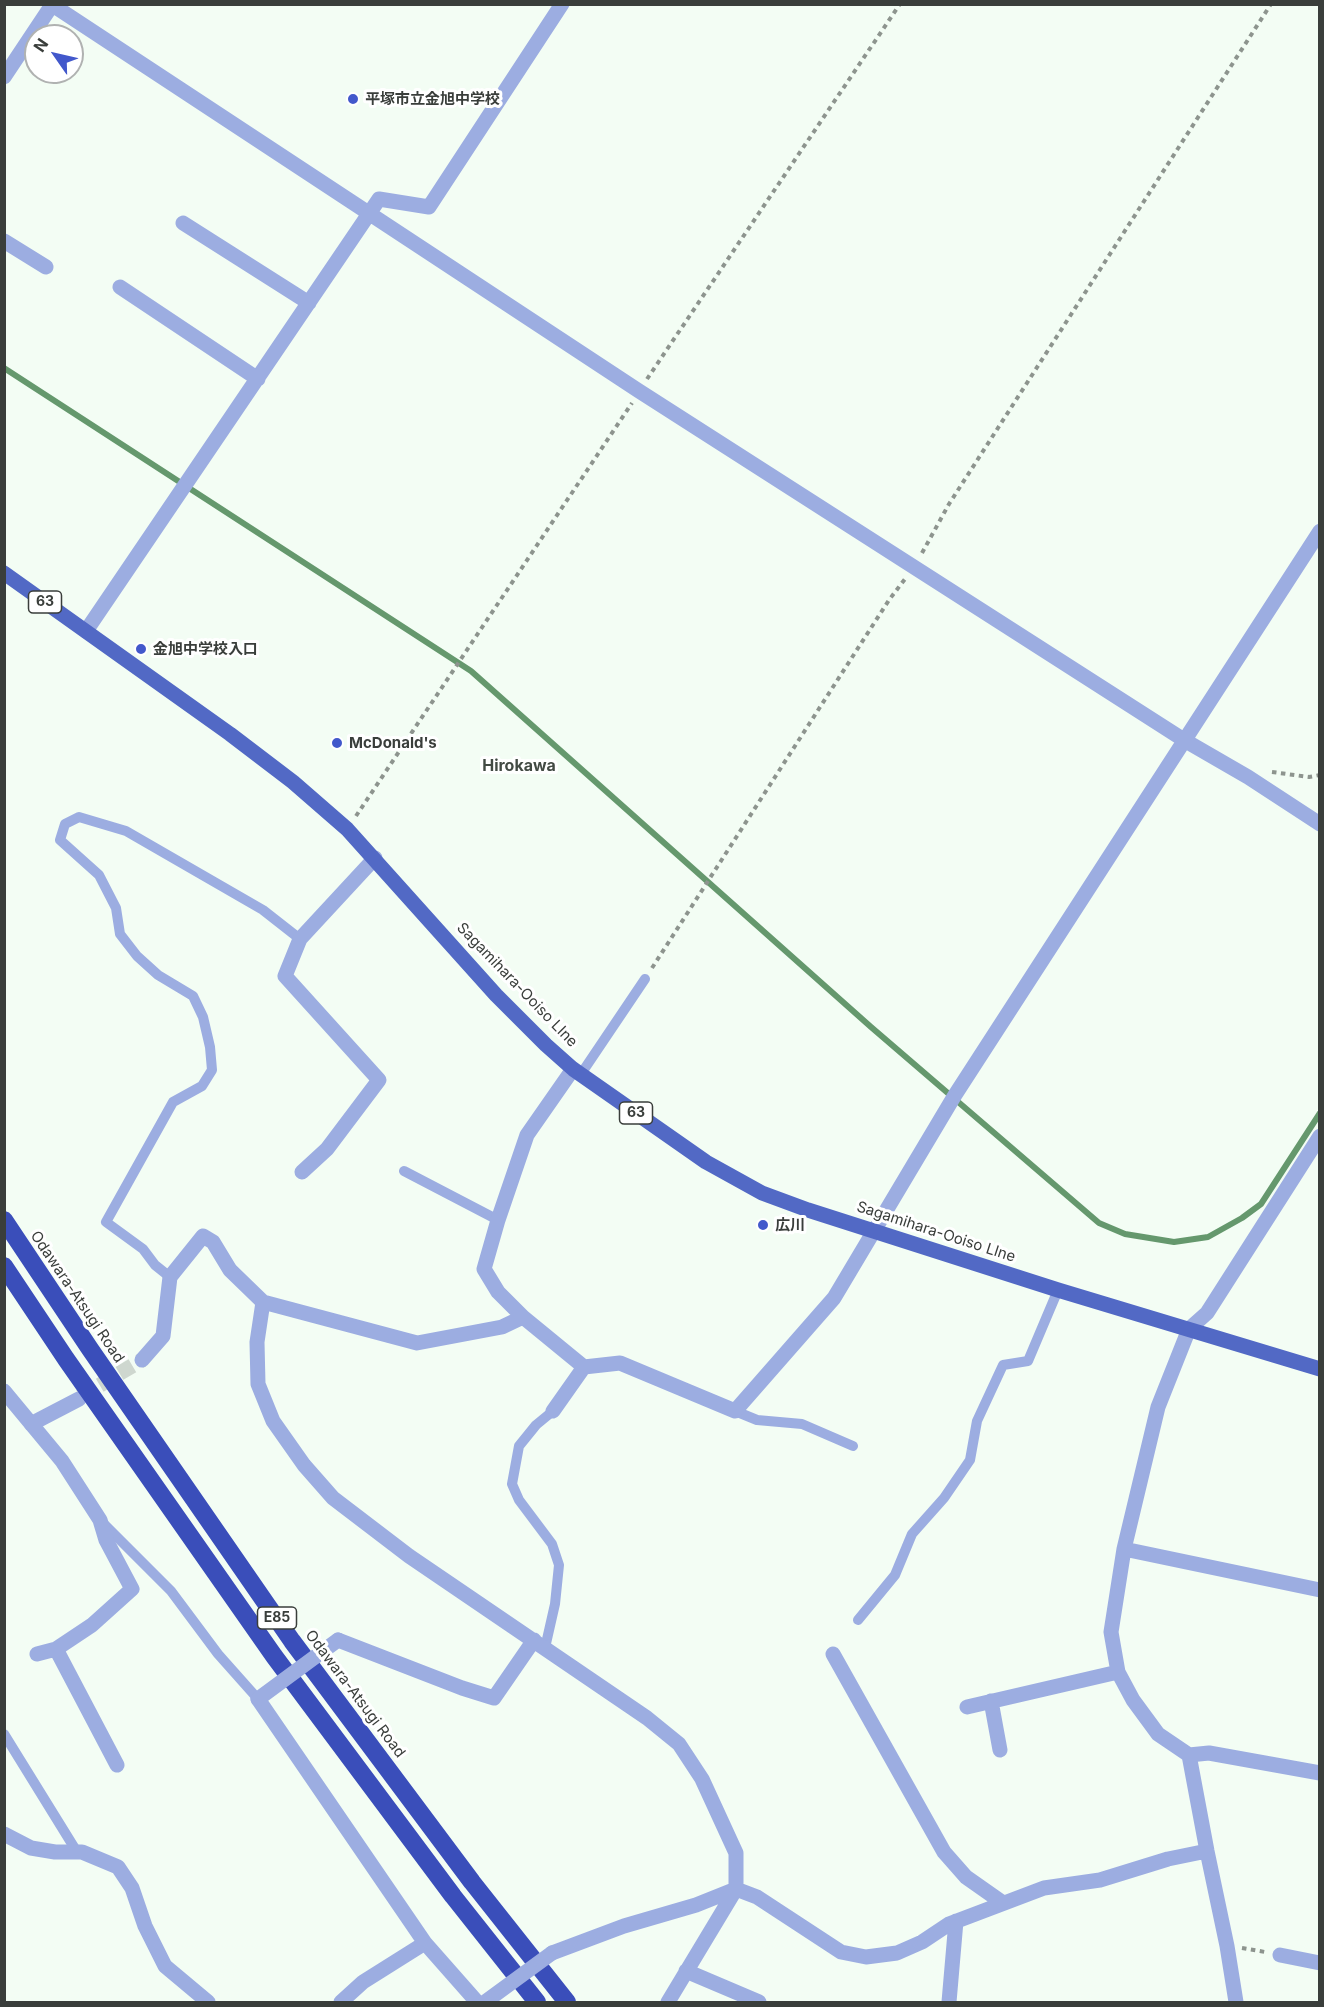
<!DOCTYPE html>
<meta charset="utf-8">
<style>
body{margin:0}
#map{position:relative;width:1324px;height:2007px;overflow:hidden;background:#f3fdf4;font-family:Inter,sans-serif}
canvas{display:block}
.frame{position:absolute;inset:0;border:6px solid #3a3e3b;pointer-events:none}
.north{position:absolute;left:24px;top:24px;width:60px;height:60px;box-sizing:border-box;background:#fff;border:2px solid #b0b2b1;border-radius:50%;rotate:304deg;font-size:16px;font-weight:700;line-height:24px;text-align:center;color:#3a3e3b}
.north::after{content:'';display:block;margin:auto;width:21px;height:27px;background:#4258cb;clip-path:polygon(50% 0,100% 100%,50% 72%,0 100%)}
</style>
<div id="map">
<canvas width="1324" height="2007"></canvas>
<div class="frame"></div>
<div class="north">N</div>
</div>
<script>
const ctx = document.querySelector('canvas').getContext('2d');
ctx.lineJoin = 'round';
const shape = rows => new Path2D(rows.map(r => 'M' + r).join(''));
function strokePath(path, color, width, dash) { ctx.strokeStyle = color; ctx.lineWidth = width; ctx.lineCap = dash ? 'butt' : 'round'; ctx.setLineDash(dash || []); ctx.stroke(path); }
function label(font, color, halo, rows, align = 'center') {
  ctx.font = font + ' Inter,"Noto Sans JP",sans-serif'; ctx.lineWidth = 6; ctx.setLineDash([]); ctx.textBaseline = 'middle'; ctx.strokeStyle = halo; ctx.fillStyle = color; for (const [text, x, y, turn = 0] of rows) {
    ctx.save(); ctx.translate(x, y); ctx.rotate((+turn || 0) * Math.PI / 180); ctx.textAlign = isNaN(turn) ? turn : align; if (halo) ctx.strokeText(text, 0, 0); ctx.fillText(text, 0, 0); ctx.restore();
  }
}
const stream = shape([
 [4,368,471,671,871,1027,1099,1223,1125,1234,1174,1242,1208,1237,1242,1218,1261,1204,1320,1113]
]);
const streetTunnel = shape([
 [80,1397,142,1360]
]);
const path = shape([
 [647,379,900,4],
 [922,553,949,504,1271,4],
 [1272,772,1309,777,1320,775],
 [356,816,632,403],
 [652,968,889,600,905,579],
 [1242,1948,1265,1952]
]);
const lane = shape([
 [581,1074,645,979],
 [404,1171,498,1220],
 [170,1277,155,1265,143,1249,106,1222,173,1102,202,1086,212,1070,210,1047,203,1017,193,996,158,975,137,956,120,934,116,908,99,875,60,840,65,824,79,817,126,831,263,910,300,939],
 [735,1411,757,1420,802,1424,853,1446],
 [102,1522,171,1591,218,1654,258,1699],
 [858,1620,895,1575,912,1534,944,1498,970,1460,977,1421,1003,1365,1028,1361,1058,1290],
 [545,1648,555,1604,559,1565,552,1544,519,1500,512,1484,519,1446,536,1425,553,1411],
 [4,1734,77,1852]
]);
const street = shape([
 [51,4,639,391,1184,740,1248,777,1320,824],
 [4,77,52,5],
 [183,223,309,303],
 [4,241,46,267],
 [120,287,258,379],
 [86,631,379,199,429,207,562,4],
 [573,1069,527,1135,498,1220,484,1269,498,1292,523,1317,584,1367,620,1363,735,1411,834,1298,955,1095,1320,531],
 [1320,1136,1207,1313,1189,1329,1158,1407,1124,1549,1111,1632,1118,1672,1133,1700,1158,1734,1189,1755,1209,1753,1320,1773],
 [302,1172,327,1149,379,1080,285,976,300,939,375,858],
 [263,1302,257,1342,258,1384,273,1421,304,1465,333,1498,409,1556,647,1718,679,1744,702,1779,736,1853,736,1889,668,2002],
 [142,1360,163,1336,170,1277,203,1236,213,1242,230,1270,263,1302,417,1343,502,1327,523,1317],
 [4,1391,62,1461,100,1520,106,1540,132,1589,92,1625,56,1649,37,1654],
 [553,1411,584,1367],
 [31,1424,79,1399],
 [1124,1549,1320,1590],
 [338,1640,462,1688,494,1698,534,1640],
 [56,1649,117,1765],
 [833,1654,944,1852,966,1877,1003,1903],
 [258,1699,425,1943,477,2002],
 [991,1701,1000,1750],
 [967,1707,1118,1672],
 [1189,1755,1207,1851,1227,1946,1236,2002],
 [4,1834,31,1848,55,1852,82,1852,118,1867,132,1888,145,1926,165,1966,208,2002],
 [552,1953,624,1926,696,1905,736,1889,757,1897,841,1952,866,1957,897,1953,922,1942,949,1924,1044,1888,1100,1880,1168,1859,1207,1851],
 [1280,1955,1320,1963],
 [686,1971,759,2002],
 [341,2002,363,1982,425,1943],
 [949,2002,956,1921]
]);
const primary = shape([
 [4,573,230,734,293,782,347,829,496,995,546,1045,573,1069,706,1162,762,1193,808,1210,1058,1290,1320,1369]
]);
const highway = shape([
 [4,1220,90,1349,292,1641,472,1882,567,2002],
 [4,1266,66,1359,274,1656,453,1896,537,2002]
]);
const streetBridge = shape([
 [258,1699,338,1640],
 [485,2002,552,1953]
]);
const markers = [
 [353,99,6,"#4258cb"],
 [141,649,6,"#4258cb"],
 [337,743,6,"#4258cb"],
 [763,1225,6,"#4258cb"]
];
const shields = [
 [45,602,33],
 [636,1113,33],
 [277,1618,39]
];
const shieldNames = [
 ["63",45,602],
 ["63",636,1113],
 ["E85",277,1618]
];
const poiNames = [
 ["平塚市立金旭中学校",365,99],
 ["金旭中学校入口",153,649],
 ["McDonald's",349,743],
 ["広川",775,1225]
];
const streetNames = [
 ["Sagamihara-Ooiso LIne",517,985,46],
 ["Sagamihara-Ooiso LIne",936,1232,18],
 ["Odawara-Atsugi Road",77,1297,56],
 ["Odawara-Atsugi Road",355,1694,53]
];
const neighbourhoodNames = [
 ["Hirokawa",519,766]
];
strokePath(stream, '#65986d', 6);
strokePath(streetTunnel, '#ced7cf', 15, [15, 8]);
strokePath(path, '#8d948e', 4, [4.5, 4.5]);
strokePath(lane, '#9cade1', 10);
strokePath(street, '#9cade1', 15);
strokePath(primary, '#5269c5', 15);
strokePath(highway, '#3a4eba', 18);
strokePath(streetBridge, '#9cade1', 15);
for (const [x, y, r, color] of markers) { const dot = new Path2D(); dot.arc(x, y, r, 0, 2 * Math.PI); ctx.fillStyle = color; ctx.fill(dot); strokePath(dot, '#fff', 2); }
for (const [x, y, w] of shields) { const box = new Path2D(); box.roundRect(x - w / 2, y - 11, w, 22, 4.5); ctx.fillStyle = '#fff'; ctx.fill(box); strokePath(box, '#3a3e3b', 1.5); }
label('bold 14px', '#3a3e3b', null, shieldNames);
label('bold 15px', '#3a3e3b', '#fff', poiNames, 'left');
label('15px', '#3a3e3b', '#fff', streetNames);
label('bold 16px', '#424a43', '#fff', neighbourhoodNames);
</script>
